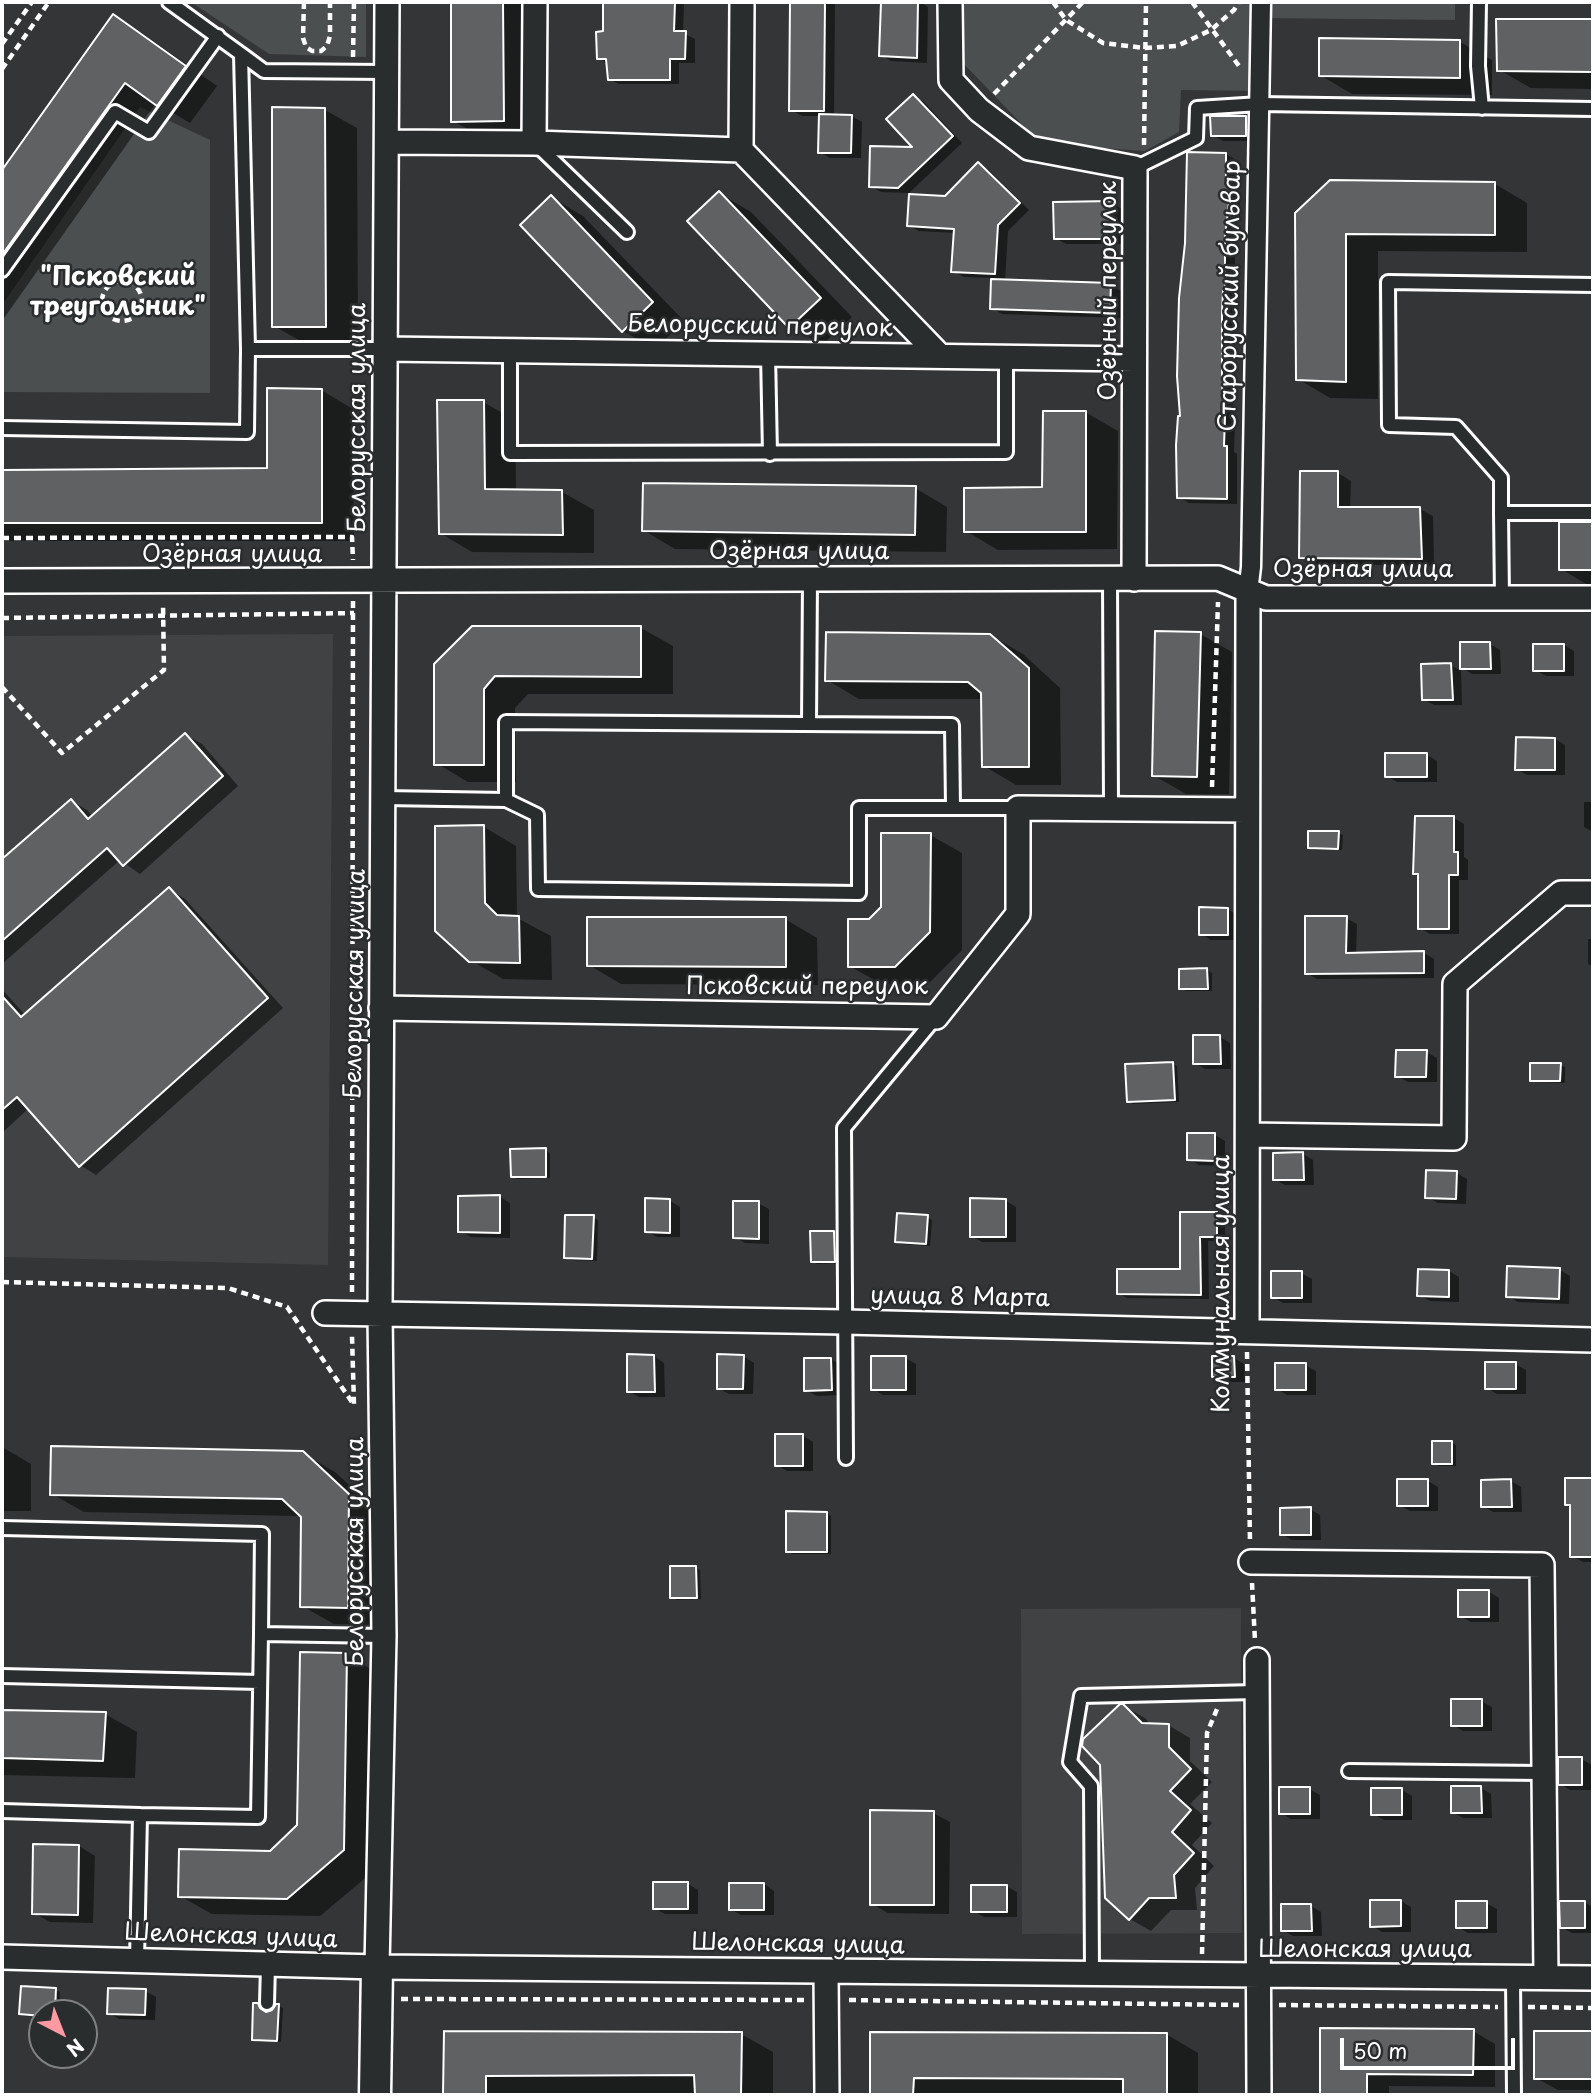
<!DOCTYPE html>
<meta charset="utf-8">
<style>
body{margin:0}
#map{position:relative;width:1595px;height:2097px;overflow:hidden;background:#333536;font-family:"Playpen Sans",sans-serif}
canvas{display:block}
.frame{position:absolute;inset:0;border:4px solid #fff;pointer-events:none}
.north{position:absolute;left:28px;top:1999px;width:70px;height:70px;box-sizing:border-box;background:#2a2d2e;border:2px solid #7f8182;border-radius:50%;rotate:138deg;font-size:19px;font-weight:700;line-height:28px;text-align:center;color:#fff}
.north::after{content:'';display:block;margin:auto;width:24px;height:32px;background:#ff9aa2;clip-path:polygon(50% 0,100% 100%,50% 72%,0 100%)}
.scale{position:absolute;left:1340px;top:2038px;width:175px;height:32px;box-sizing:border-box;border:4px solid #fff;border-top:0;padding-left:9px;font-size:21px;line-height:24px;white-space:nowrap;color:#fff;-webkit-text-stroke:5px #2a2d2e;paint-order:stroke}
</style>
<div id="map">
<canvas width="1595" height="2097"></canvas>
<div class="frame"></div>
<div class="north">N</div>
<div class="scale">50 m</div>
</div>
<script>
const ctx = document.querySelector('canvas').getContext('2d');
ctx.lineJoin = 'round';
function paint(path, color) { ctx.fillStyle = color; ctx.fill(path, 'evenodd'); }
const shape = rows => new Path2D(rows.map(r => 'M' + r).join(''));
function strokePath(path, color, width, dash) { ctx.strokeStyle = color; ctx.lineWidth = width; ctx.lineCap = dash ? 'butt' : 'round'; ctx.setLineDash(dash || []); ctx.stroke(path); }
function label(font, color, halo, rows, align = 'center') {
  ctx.font = font + ' "Playpen Sans",sans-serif'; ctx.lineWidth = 5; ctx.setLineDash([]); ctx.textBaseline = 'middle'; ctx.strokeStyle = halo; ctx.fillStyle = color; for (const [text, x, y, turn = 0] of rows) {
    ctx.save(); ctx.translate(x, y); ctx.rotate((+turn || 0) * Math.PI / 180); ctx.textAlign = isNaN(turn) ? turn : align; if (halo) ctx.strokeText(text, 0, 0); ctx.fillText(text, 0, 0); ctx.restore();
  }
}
const built = shape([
 [333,634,328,1265,2,1257,2,636],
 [1241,1608,1242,1933,1022,1934,1021,1609]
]);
const green = shape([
 [191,2,366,2,366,57,269,54],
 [960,2,1455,2,1455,20,1260,18,1260,91,1181,90,1179,132,1145,151,1041,144,960,60],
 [140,107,210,140,210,393,2,392,2,305]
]);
const shadow = shape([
 [453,2,532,2,536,139,485,139,453,121],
 [604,2,684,2,683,33,695,39,695,63,679,63,679,84,619,84,609,79,608,64,598,58,605,33],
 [792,2,835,2,834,116,851,116,862,122,861,158,830,158,820,152,821,116,802,116,791,110],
 [883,2,920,2,928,7,927,63,891,61,881,55],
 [113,16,145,35,217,86,190,123,156,103,2,321,2,173],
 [1498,20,1593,21,1593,89,1531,88,1499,70],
 [1460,42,1492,60,1492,95,1352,94,1320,75],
 [913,96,924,102,962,143,909,193,881,192,871,186,916,149],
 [325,110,357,128,358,345,306,344,274,326],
 [1245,117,1256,123,1256,141,1223,141,1212,135],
 [1226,154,1236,160,1236,191,1241,194,1235,244,1235,296,1233,296,1232,392,1235,424,1234,452,1237,454,1237,504,1189,503,1178,497,1181,418],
 [978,164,989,170,1029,210,1008,231,1005,282,1111,285,1121,291,1121,318,1002,314,992,308,993,278,964,277,953,271,956,233,919,231,908,225,945,198],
 [1495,184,1527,203,1527,252,1378,251,1378,399,1330,398,1298,379,1297,214],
 [719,193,751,212,852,317,822,345,790,326],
 [551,197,583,216,684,321,655,349,623,331],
 [1111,203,1122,209,1122,244,1066,244,1055,238],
 [321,390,353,409,354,541,2,541,2,471,269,470],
 [483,402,515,420,516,491,562,492,594,510,594,553,472,552,440,533],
 [1085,412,1118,431,1117,549,998,550,966,531,1044,489],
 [1338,473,1351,481,1350,509,1420,509,1433,516,1434,566,1314,564,1301,557],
 [915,488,947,507,946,552,675,549,643,530],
 [1560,524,1593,524,1593,588,1561,569],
 [641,628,673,646,673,694,528,694,515,708,516,782,468,782,436,763,436,665],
 [1200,634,1232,652,1229,794,1186,794,1153,775],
 [990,635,1023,654,1060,688,1061,785,1016,785,984,766,983,699,859,699,827,680],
 [1490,644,1500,650,1501,674,1472,674,1462,668],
 [1564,645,1574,651,1574,676,1546,676,1535,670],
 [1451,665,1461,671,1462,705,1434,705,1423,699],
 [186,735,202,744,238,786,140,874,120,860,2,964,2,861,71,801,87,810,93,817],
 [1555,739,1565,745,1565,775,1527,775,1517,769],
 [1427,755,1437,761,1437,782,1397,782,1387,776],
 [1584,802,1593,802,1593,832,1584,827],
 [1454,818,1464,824,1464,857,1468,860,1468,880,1459,880,1459,934,1430,934,1420,928,1420,876,1415,873],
 [484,827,516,846,517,918,551,936,552,980,503,979,470,960],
 [1338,833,1343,835,1342,850,1314,850,1310,847],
 [930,835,962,853,962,950,928,984,882,984,849,966,870,920,883,908],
 [169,889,185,899,283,1008,96,1175,80,1165,29,1108,2,1133,2,989,26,1016],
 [1227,909,1238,915,1238,940,1211,940,1201,934],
 [1346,918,1357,924,1356,954,1424,953,1434,959,1434,978,1317,979,1306,973],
 [785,919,817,938,818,985,621,984,589,965],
 [1588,939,1593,939,1593,967,1588,964],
 [1207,970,1212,973,1212,991,1186,991,1181,988],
 [1220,1037,1230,1043,1231,1069,1205,1069,1195,1063],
 [1426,1052,1437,1058,1437,1082,1408,1082,1397,1076],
 [1173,1064,1177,1066,1179,1102,1133,1104,1128,1101],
 [1560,1065,1565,1067,1565,1083,1536,1082,1532,1080],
 [1215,1135,1225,1141,1225,1166,1199,1165,1189,1159],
 [545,1150,550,1153,550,1178,517,1179,512,1176],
 [1303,1154,1313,1160,1314,1185,1285,1185,1274,1179],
 [1457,1173,1467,1179,1466,1204,1438,1203,1427,1197],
 [500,1197,510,1203,510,1238,471,1237,460,1231],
 [647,1200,670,1201,680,1207,680,1237,657,1237,647,1231],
 [1006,1201,1016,1207,1016,1242,982,1242,972,1236],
 [758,1203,769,1209,769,1244,745,1243,735,1237],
 [1182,1214,1217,1214,1225,1219,1225,1241,1208,1241,1209,1299,1127,1298,1118,1293,1181,1271],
 [593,1217,598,1220,597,1261,571,1260,566,1257],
 [927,1217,932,1220,930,1246,901,1244,897,1241],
 [834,1233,838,1235,839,1263,817,1264,812,1261],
 [1560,1270,1570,1276,1569,1304,1518,1302,1508,1296],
 [1449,1271,1459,1277,1459,1302,1430,1301,1419,1295],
 [1301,1273,1312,1279,1312,1303,1283,1303,1273,1297],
 [654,1356,664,1363,665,1397,639,1397,628,1391],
 [743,1356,754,1363,753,1394,729,1394,718,1388],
 [905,1358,916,1364,916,1395,883,1395,873,1389],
 [1234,1358,1244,1364,1245,1382,1224,1382,1214,1376],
 [831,1359,841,1365,842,1395,817,1396,806,1390],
 [1515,1364,1526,1370,1526,1394,1497,1394,1487,1388],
 [1305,1365,1316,1371,1316,1395,1287,1395,1277,1389],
 [803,1436,813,1442,813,1471,787,1471,777,1465],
 [1452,1443,1456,1445,1456,1466,1439,1466,1434,1463],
 [2,1447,31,1464,31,1511,4,1511,2,1513],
 [302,1453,335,1472,381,1514,380,1625,334,1624,302,1606,302,1516,84,1512,52,1494],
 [1567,1480,1593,1480,1593,1562,1583,1562,1572,1556,1572,1507,1567,1504],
 [1428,1481,1438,1487,1438,1511,1410,1511,1399,1505],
 [1511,1481,1521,1487,1522,1512,1493,1512,1483,1506],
 [1310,1509,1320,1515,1321,1540,1292,1540,1281,1534],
 [827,1513,831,1516,831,1554,792,1554,788,1551],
 [695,1568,700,1570,701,1599,677,1600,672,1597],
 [1489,1592,1499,1598,1499,1622,1471,1622,1460,1616],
 [347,1655,379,1674,376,1869,320,1916,212,1914,180,1896,270,1852,299,1826],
 [1481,1701,1492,1707,1492,1731,1463,1731,1453,1725],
 [1123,1706,1145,1718,1151,1725,1168,1725,1190,1738,1190,1761,1212,1782,1190,1804,1212,1823,1192,1845,1214,1866,1195,1888,1197,1910,1171,1910,1151,1931,1130,1919],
 [2,1712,105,1714,137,1732,135,1778,2,1775],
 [1581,1759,1592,1765,1592,1790,1570,1790,1560,1784],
 [1481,1788,1491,1794,1492,1818,1463,1818,1452,1812],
 [1309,1789,1320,1795,1320,1819,1291,1819,1281,1813],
 [1402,1790,1412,1796,1412,1820,1384,1820,1373,1814],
 [933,1813,950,1822,949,1914,888,1913,872,1904],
 [79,1846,95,1856,93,1923,50,1922,34,1913],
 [688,1884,698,1890,698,1914,665,1914,654,1908],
 [764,1884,774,1891,774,1915,741,1915,730,1909],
 [1006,1886,1017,1892,1017,1917,984,1917,973,1911],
 [1401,1901,1411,1907,1411,1932,1382,1932,1372,1926],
 [1584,1902,1593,1907,1593,1933,1572,1933,1561,1927],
 [1486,1903,1497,1909,1497,1933,1468,1933,1458,1927],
 [1311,1906,1321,1912,1322,1936,1293,1936,1282,1930],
 [56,1990,60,1992,59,2013,42,2013,42,2017,25,2016,21,2014],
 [145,1991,156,1997,155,2020,119,2019,109,2013],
 [258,2005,263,2008,264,2012,273,2012,278,2005,283,2008,281,2042,258,2042,253,2039],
 [1322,2030,1473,2031,1495,2044,1495,2087,1389,2086,1389,2095,1322,2095],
 [446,2033,741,2034,773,2052,773,2095,696,2095,696,2093,449,2095,445,2093],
 [1536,2033,1593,2033,1593,2090,1558,2090,1536,2078],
 [872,2034,1166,2034,1198,2053,1198,2095,872,2095]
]);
const building = shape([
 [451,2,503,2,504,121,451,122,451,2],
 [603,2,675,2,674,31,686,31,685,59,670,59,670,80,608,80,606,59,597,59,596,32,603,31,603,2],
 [790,2,825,2,824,111,789,111,790,2],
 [881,2,918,2,917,58,879,56,881,2],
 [113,14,186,66,157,106,125,83,2,255,2,170,113,14],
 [1496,19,1593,19,1593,72,1497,71,1496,19],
 [1319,38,1460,40,1460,78,1319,76,1319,38],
 [913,94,953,136,898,188,869,187,870,146,912,147,886,119,913,94],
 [272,107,325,108,326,327,272,327,272,107],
 [819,114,852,115,851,153,818,153,819,114],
 [1210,116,1246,116,1246,136,1211,136,1210,116],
 [1187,152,1226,153,1226,186,1231,186,1225,237,1225,291,1223,291,1222,314,1222,385,1225,417,1224,446,1227,446,1227,499,1177,498,1176,445,1178,416,1180,416,1177,376,1179,298,1185,243,1187,152],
 [978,162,1020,203,998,225,995,274,951,272,954,229,907,226,909,194,945,196,978,162],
 [1330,180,1495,182,1495,235,1346,234,1346,382,1296,380,1295,213,1330,180],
 [719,191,821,298,789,328,687,221,719,191],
 [551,195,653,302,622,332,520,225,551,195],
 [1112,201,1112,239,1054,239,1053,202,1112,201],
 [991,279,1111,283,1110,313,990,309,991,279],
 [267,388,322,389,322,523,2,523,2,470,267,468,267,388],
 [437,400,484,400,485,489,562,490,563,535,439,534,437,400],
 [1043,411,1086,411,1086,532,964,532,964,488,1042,487,1043,411],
 [1300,471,1338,471,1338,507,1420,507,1422,559,1299,558,1300,471],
 [643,483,916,486,915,535,642,531,643,483],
 [1559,522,1593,522,1593,570,1559,570,1559,522],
 [472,626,641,626,641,677,495,676,484,689,484,765,434,765,434,664,472,626],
 [1155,631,1201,632,1197,777,1152,776,1155,631],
 [826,632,990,634,1029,668,1029,767,982,767,981,693,968,682,825,681,826,632],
 [1460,642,1490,642,1491,669,1460,669,1460,642],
 [1533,644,1564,644,1564,671,1533,671,1533,644],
 [1451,663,1453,700,1422,700,1421,664,1451,663],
 [185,733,223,776,123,866,107,848,2,941,2,859,71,799,88,819,185,733],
 [1516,737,1555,738,1555,770,1515,770,1516,737],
 [1385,753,1427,753,1427,777,1385,777,1385,753],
 [1415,816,1454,816,1454,852,1458,852,1458,875,1449,875,1449,929,1418,929,1418,874,1413,874,1415,816],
 [484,825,485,903,497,915,519,916,520,963,469,962,435,931,435,826,484,825],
 [1308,831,1339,831,1338,849,1308,848,1308,831],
 [881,833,931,833,930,932,895,967,848,967,848,919,869,919,881,907,881,833],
 [169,887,268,998,79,1167,17,1097,2,1110,2,996,21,1017,169,887],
 [1199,907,1228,908,1228,935,1199,935,1199,907],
 [1305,916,1347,916,1346,953,1424,951,1424,973,1305,974,1305,916],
 [587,917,786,917,786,967,587,966,587,917],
 [1207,968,1208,989,1179,989,1179,969,1207,968],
 [1193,1035,1220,1035,1221,1064,1193,1064,1193,1035],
 [1396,1050,1427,1050,1426,1077,1395,1077,1396,1050],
 [1173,1062,1175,1100,1127,1102,1125,1064,1173,1062],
 [1530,1063,1561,1063,1560,1081,1530,1081,1530,1063],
 [1187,1133,1215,1133,1215,1161,1187,1160,1187,1133],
 [546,1148,546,1177,511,1177,510,1149,546,1148],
 [1303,1152,1304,1180,1273,1180,1273,1153,1303,1152],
 [1426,1170,1457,1171,1456,1199,1425,1198,1426,1170],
 [500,1195,500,1233,458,1232,458,1196,500,1195],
 [645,1198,670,1199,670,1233,645,1232,645,1198],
 [970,1198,1006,1199,1006,1237,970,1237,970,1198],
 [733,1201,759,1201,759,1239,733,1238,733,1201],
 [1180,1212,1217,1212,1217,1237,1200,1237,1201,1295,1117,1294,1117,1269,1180,1269,1180,1212],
 [897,1213,928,1215,926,1244,895,1242,897,1213],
 [565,1215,594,1215,592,1259,564,1258,565,1215],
 [810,1231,834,1231,835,1262,811,1262,810,1231],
 [1507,1266,1560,1268,1559,1299,1506,1297,1507,1266],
 [1418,1269,1449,1270,1449,1297,1417,1296,1418,1269],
 [1271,1271,1302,1271,1302,1298,1271,1298,1271,1271],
 [627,1354,654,1355,655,1392,627,1392,627,1354],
 [717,1354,744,1355,743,1389,717,1389,717,1354],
 [871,1356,906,1356,906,1390,871,1390,871,1356],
 [1212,1356,1234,1356,1235,1377,1212,1377,1212,1356],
 [804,1358,831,1358,832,1390,804,1391,804,1358],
 [1485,1362,1516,1362,1516,1389,1485,1389,1485,1362],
 [1275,1363,1306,1363,1306,1390,1275,1390,1275,1363],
 [775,1434,803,1434,803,1466,775,1466,775,1434],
 [1432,1441,1452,1441,1452,1464,1432,1464,1432,1441],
 [51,1446,303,1451,349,1494,348,1608,300,1607,301,1517,282,1499,50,1495,51,1446],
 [1565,1478,1593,1478,1593,1557,1570,1557,1570,1505,1565,1505,1565,1478],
 [1397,1479,1428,1479,1428,1506,1397,1506,1397,1479],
 [1511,1479,1512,1507,1481,1507,1481,1480,1511,1479],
 [1311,1507,1311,1535,1280,1535,1280,1508,1311,1507],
 [786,1511,827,1512,827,1552,786,1552,786,1511],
 [670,1566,696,1566,697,1598,670,1598,670,1566],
 [1458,1590,1489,1590,1489,1617,1458,1617,1458,1590],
 [300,1652,347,1653,344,1850,287,1899,178,1897,179,1849,270,1851,297,1825,300,1652],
 [1451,1699,1482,1699,1482,1726,1451,1726,1451,1699],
 [1120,1704,1123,1704,1142,1723,1169,1724,1169,1747,1191,1769,1170,1791,1191,1810,1172,1832,1194,1853,1174,1875,1176,1898,1149,1898,1129,1920,1105,1898,1100,1765,1082,1746,1083,1739,1120,1704],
 [2,1710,106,1712,103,1761,2,1758,2,1710],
 [1558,1757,1582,1757,1582,1785,1558,1785,1558,1757],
 [1451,1786,1481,1786,1482,1813,1451,1813,1451,1786],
 [1279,1787,1310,1787,1310,1814,1279,1814,1279,1787],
 [1371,1788,1402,1788,1402,1815,1371,1815,1371,1788],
 [870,1810,934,1811,934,1905,870,1905,870,1810],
 [33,1844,79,1845,78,1915,32,1914,33,1844],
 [653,1882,688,1882,688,1909,653,1909,653,1882],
 [729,1883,764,1883,764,1910,729,1910,729,1883],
 [971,1885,1007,1885,1007,1912,971,1912,971,1885],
 [1370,1900,1401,1900,1401,1926,1370,1927,1370,1900],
 [1456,1901,1487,1901,1487,1928,1456,1928,1456,1901],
 [1559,1901,1585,1901,1585,1928,1560,1928,1559,1901],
 [1281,1904,1311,1904,1312,1931,1281,1931,1281,1904],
 [21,1986,56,1988,55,2013,42,2013,42,2016,19,2014,21,1986],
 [108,1988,146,1989,145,2015,107,2014,108,1988],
 [253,2003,258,2003,260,2008,266,2012,272,2010,276,2004,279,2004,277,2041,252,2040,253,2003],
 [1320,2028,1474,2029,1473,2075,1367,2074,1367,2095,1320,2095,1320,2028],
 [444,2031,742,2032,741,2095,695,2095,694,2075,486,2076,486,2094,443,2094,444,2031],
 [1534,2031,1593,2031,1593,2079,1534,2079,1534,2031],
 [870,2032,1167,2033,1167,2095,1123,2095,1123,2079,914,2078,913,2095,870,2095,870,2032]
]);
const path = shape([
 [304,2,303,38,306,47,312,51,321,51,327,46,330,36,330,2],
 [1053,2,1066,20,1103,43,1145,48,1177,46,1211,30,1234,10,1239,2],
 [1192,2,1239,66],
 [2,44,32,2],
 [353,57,354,2],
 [2,69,49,2],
 [994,94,1083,2],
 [1144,145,1146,2],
 '102 301a20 20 0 1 1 40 0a20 20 0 1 1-40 0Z',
 [2,538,352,537,353,560],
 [2,618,354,613],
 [2,687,62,753,164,670,163,603],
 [1212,787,1218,602],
 [2,1282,228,1288,287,1307,354,1405,352,1336],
 [352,1292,353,601],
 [1247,1352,1250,1543],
 [1252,1583,1255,1641],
 [1202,1954,1207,1733,1217,1709],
 [401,1999,805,2000],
 [849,2000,1239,2005],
 [1279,2005,1498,2007],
 [1528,2007,1593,2008]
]);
const service = shape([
 [169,2,241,54,248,349,385,349],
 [1479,2,1478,66,1482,108],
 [241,54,264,71,386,72],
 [537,145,627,232],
 [1135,168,1196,138,1197,108,1260,104,1593,109],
 [2,270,115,112,149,132,218,36],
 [510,350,510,453,1006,452,1006,357],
 [768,353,770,454],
 [2,428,247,432,248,349],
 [1501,513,1501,478,1456,427,1389,425,1388,282,1593,285],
 [1110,579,1111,808],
 [1502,597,1501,513,1593,513],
 [809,724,810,579],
 [384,798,506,800,537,815,538,889,859,893,859,808,953,808],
 [506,800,506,722,952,725,953,808,1018,808],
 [846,1458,844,1128,936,1017],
 [2,1528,262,1534,261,1634],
 [2,1676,260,1682],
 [1349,1771,1542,1773],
 [2,1811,140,1815],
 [137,1961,140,1815,258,1817,261,1634,384,1636],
 [1092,1974,1091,1786,1070,1762,1081,1696,1257,1692],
 [1513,1977,1514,2095],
 [267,2003,268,1965]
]);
const pedestrian = shape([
 [1248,592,1251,567,1261,2]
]);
const minor = shape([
 [742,2,741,150,940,356],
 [950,2,951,80,979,110,1029,148,1135,168,1134,579],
 [387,142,534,143,741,150],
 [534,143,535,2],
 [385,349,1134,359],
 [2,581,1218,578,1266,598,1593,598],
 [381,1008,936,1017,1018,914,1018,808,1247,810],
 [1248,1135,1454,1138,1455,984,1561,893,1593,893],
 [325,1313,845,1322,1593,1340],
 [1247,1330,1248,592],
 [1251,1562,1542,1565,1546,1977],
 [1257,1660,1259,2095],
 [2,1957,377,1967,1593,1978],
 [377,1967,384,1636,380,1313,387,2],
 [826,1972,827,2095]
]);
const tertiary = shape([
 [375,2095,377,1967]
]);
const streetNames = [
 ["Озёрный переулок",1109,291,-90],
 ["Старорусский бульвар",1231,296,-89],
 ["Белорусский переулок",760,327,1],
 ["Белорусская улица",358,418,-90],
 ["Озёрная улица",799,552],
 ["Озёрная улица",232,555],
 ["Озёрная улица",1363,570],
 ["Белорусская улица",356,984,-89],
 ["Псковский переулок",807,987],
 ["Коммунальная улица",1222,1284,-90],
 ["улица 8 Марта",960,1298,1],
 ["Белорусская улица",356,1552,-90],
 ["Шелонская улица",231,1937,2],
 ["Шелонская улица",798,1945,1],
 ["Шелонская улица",1365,1950]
];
const neighbourhoodNames = [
 ["\"Псковский",118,278],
 ["треугольник\"",118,308]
];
paint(built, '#404243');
paint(green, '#4c4f50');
paint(shadow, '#0007');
paint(building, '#5f6162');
strokePath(building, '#fff', 2);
strokePath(service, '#fff', 18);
strokePath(pedestrian, '#fff', 23);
strokePath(minor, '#fff', 28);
strokePath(tertiary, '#fff', 35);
strokePath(path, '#fff', 4.5, [7, 5]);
strokePath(service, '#2a2d2e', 12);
strokePath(pedestrian, '#2a2d2e', 18);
strokePath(minor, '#2a2d2e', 23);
strokePath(tertiary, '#2a2d2e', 30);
label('24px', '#fff', '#2a2d2e', streetNames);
label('bold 26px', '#fff', '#2a2d2e', neighbourhoodNames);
</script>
